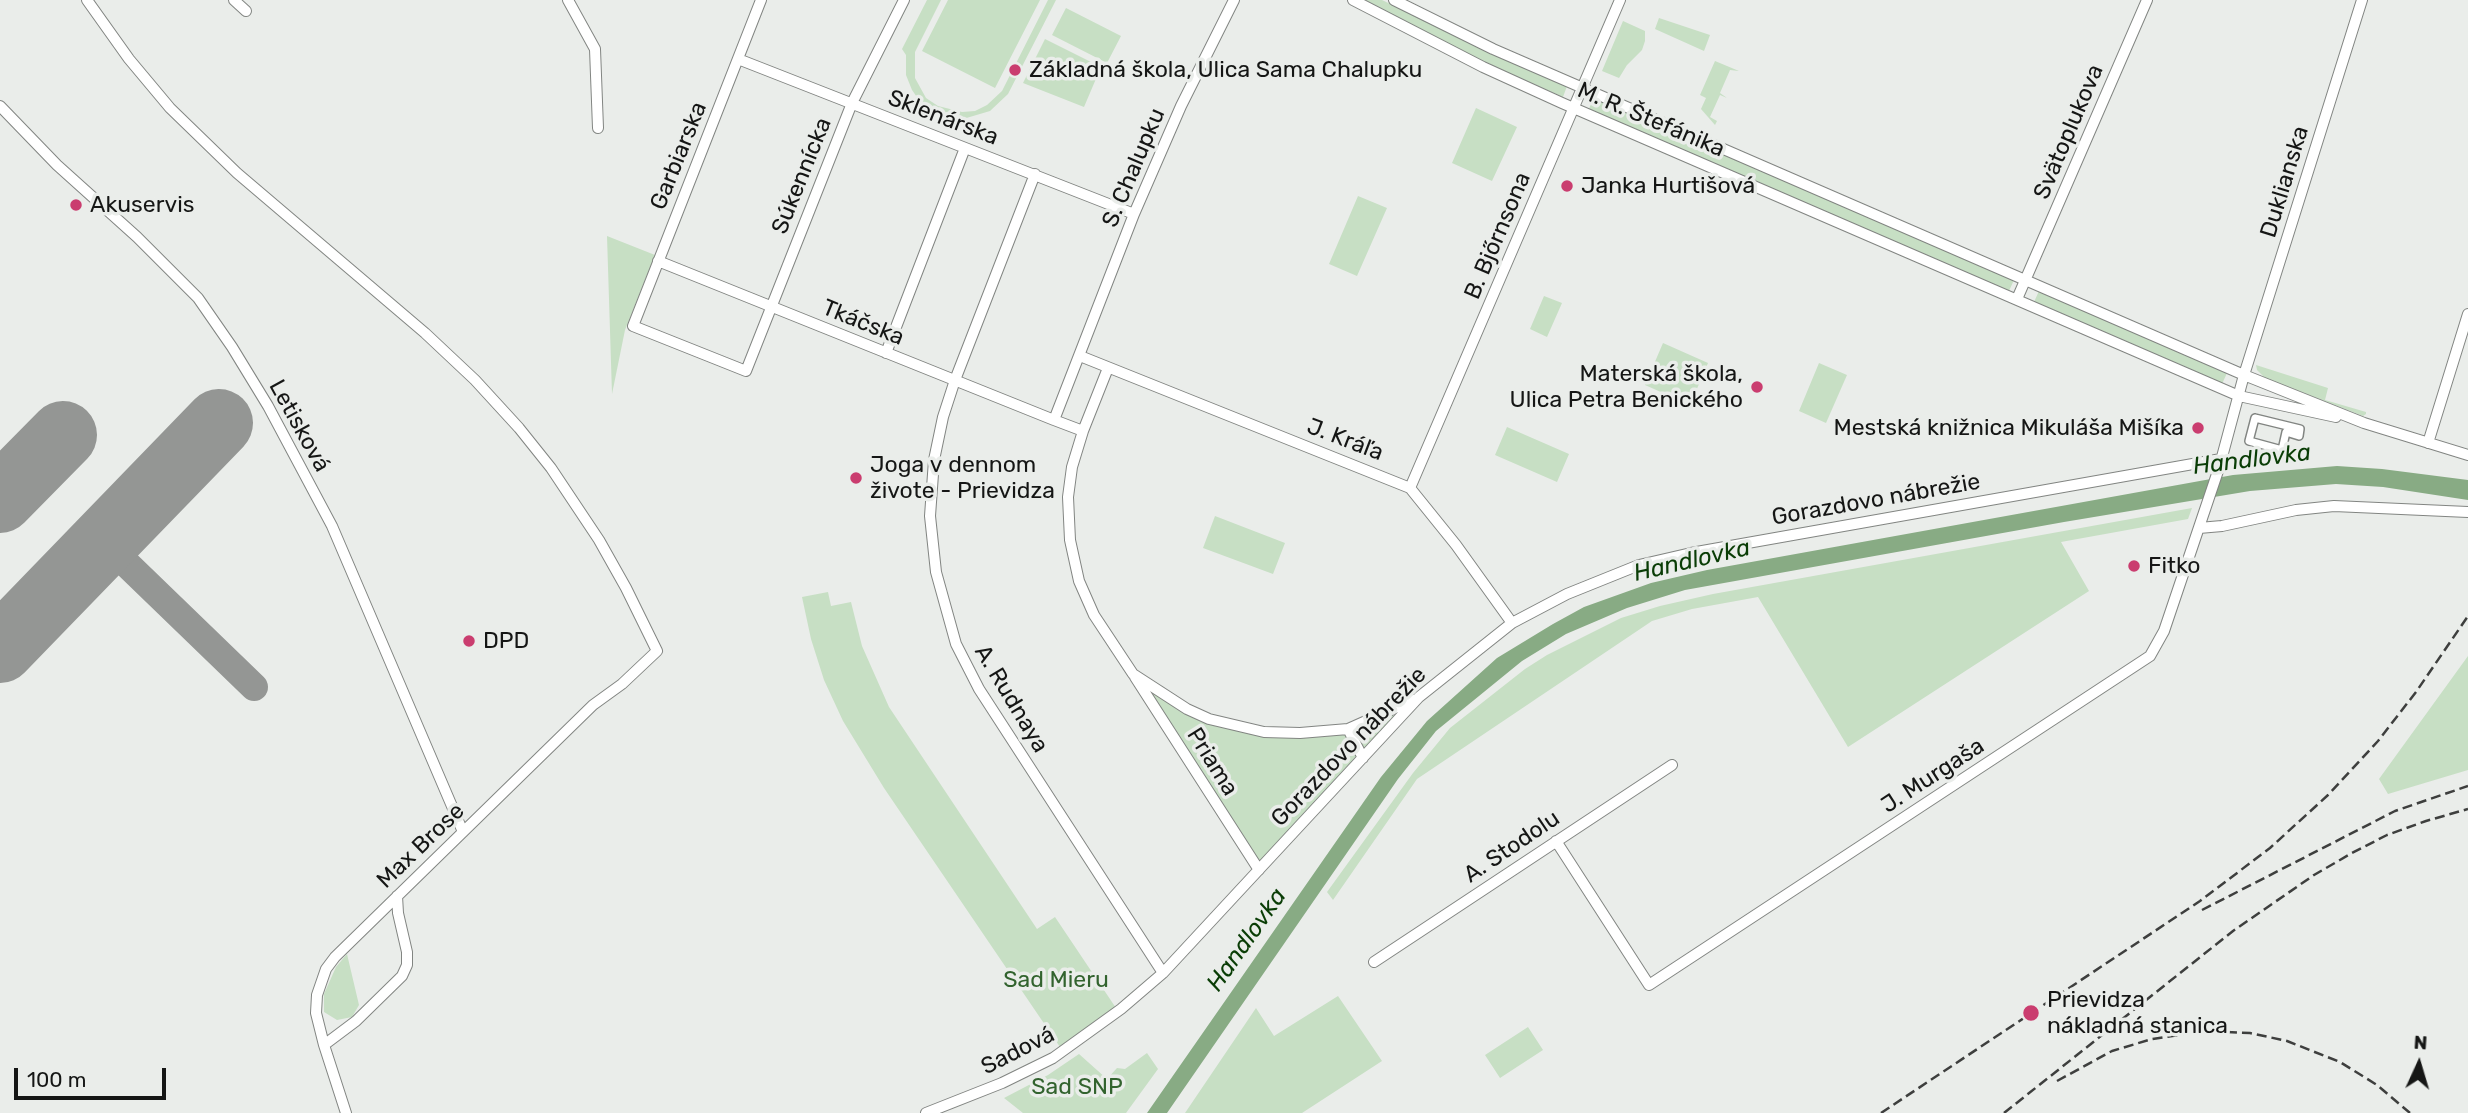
<!DOCTYPE html>
<meta charset="utf-8">
<style>
body{margin:0}
#map{position:relative;width:2468px;height:1113px;overflow:hidden;background:#eaedea;font-family:Rubik,sans-serif}
canvas{display:block}
.north{position:absolute;left:2384px;top:1029px;width:70px;height:70px;-webkit-text-stroke:5px #eaedea;paint-order:stroke;rotate:4deg;font-size:19px;font-weight:700;line-height:28px;text-align:center;color:#151615}
.north::after{content:'';display:block;margin:auto;width:24px;height:32px;background:#151615;clip-path:polygon(50% 0,100% 100%,50% 72%,0 100%)}
.scale{position:absolute;left:14px;top:1068px;width:152px;height:32px;box-sizing:border-box;border:4px solid #151615;border-top:0;padding-left:9px;font-size:21px;line-height:24px;white-space:nowrap;color:#151615;-webkit-text-stroke:5px #eaedea;paint-order:stroke}
</style>
<div id="map">
<canvas width="2468" height="1113"></canvas>
<div class="north">N</div>
<div class="scale">100 m</div>
</div>
<script>
const ctx = document.querySelector('canvas').getContext('2d');
ctx.lineJoin = 'round';
function paint(path, color) { ctx.fillStyle = color; ctx.fill(path, 'evenodd'); }
const shape = rows => new Path2D(rows.map(r => 'M' + r).join(''));
function strokePath(path, color, width, dash) { ctx.strokeStyle = color; ctx.lineWidth = width; ctx.lineCap = dash ? 'butt' : 'round'; ctx.setLineDash(dash || []); ctx.stroke(path); }
function label(font, color, halo, rows, align = 'center') {
  ctx.font = font + ' Rubik,sans-serif'; ctx.lineWidth = 7; ctx.setLineDash([]); ctx.textBaseline = 'middle'; ctx.strokeStyle = halo; ctx.fillStyle = color; for (const [text, x, y, turn = 0] of rows) {
    ctx.save(); ctx.translate(x, y); ctx.rotate((+turn || 0) * Math.PI / 180); ctx.textAlign = isNaN(turn) ? turn : align; if (halo) ctx.strokeText(text, 0, 0); ctx.fillText(text, 0, 0); ctx.restore();
  }
}
const green = shape([
 [927,0,941,0,915,52,915,78,926,98,938,106,962,112,975,111,987,105,1002,91,1048,0,1056,0,1008,94,990,111,963,119,949,118,935,114,921,103,912,90,906,75,906,55,902,49],
 [948,0,1040,0,995,88,922,51],
 [1363,0,1382,0,1494,54,1567,86,1563,97,1490,65],
 [1066,8,1121,36,1107,63,1052,35],
 [1659,18,1710,35,1704,51,1655,29],
 [1623,21,1645,31,1645,41,1642,50,1627,65,1619,78,1602,71],
 [1045,39,1101,67,1084,107,1023,83],
 [1715,61,1739,71,1730,70,1720,93,1727,98,1720,95,1710,117,1717,121,1715,125,1701,109,1706,98,1700,95],
 [1593,98,2014,280,2009,291,1589,109],
 [1476,108,1517,127,1492,181,1452,163],
 [1358,196,1387,208,1357,276,1329,264],
 [607,236,655,255,625,330,612,394],
 [2039,291,2227,373,2222,384,2034,302],
 [1544,296,1562,303,1547,337,1530,329],
 [1663,343,1708,363,1690,405,1645,385],
 [1819,363,1847,375,1826,423,1799,411],
 [2256,365,2328,388,2325,400,2366,412,2366,414,2363,416,2265,378,2257,370],
 [1507,427,1569,454,1557,482,1495,455],
 [2192,508,2188,519,2061,542,2089,591,1848,747,1758,597,1692,609,1652,621,1417,779,1333,900,1327,892,1413,773,1450,728,1525,669,1547,655,1621,618,1660,606,1713,594],
 [1215,516,1285,543,1273,574,1203,548],
 [828,592,831,606,851,602,862,646,889,707,1037,929,1055,917,1116,1008,1060,1047,884,788,843,721,824,680,811,639,802,597],
 [2468,656,2468,770,2388,794,2379,779],
 [1140,680,1188,707,1264,733,1347,730,1420,696,1259,870],
 [347,954,359,1005,352,1017,337,1020,324,1012,324,994,336,967],
 [1338,996,1382,1061,1302,1113,1185,1113,1256,1008,1274,1036],
 [1528,1027,1543,1050,1500,1078,1485,1055],
 [1147,1053,1158,1069,1126,1113,1023,1113,1004,1098,1048,1075,1079,1054,1107,1079,1117,1068,1125,1069]
]);
const water = shape([
 [2337,466,2382,469,2468,480,2468,500,2383,487,2336,484,2250,491,2064,522,1685,590,1627,608,1566,634,1522,661,1436,731,1398,779,1167,1113,1147,1113,1381,777,1427,721,1497,658,1553,624,1584,607,1651,583,1707,570,2233,475]
]);
const taxiway = shape([
 [104,542,254,687]
]);
const runway = shape([
 [0,499,63,435],
 [0,649,219,423]
]);
const pedestrian = shape([
 [2255,418,2300,429,2299,436,2286,432,2282,450,2249,441,2255,418]
]);
const minor = shape([
 [87,0,129,59,170,108,237,173,425,333,475,380,519,428,551,468,599,540,626,588,657,651,622,684,593,705,335,957,326,969,317,995,316,1013,324,1045,346,1113],
 [234,0,246,11],
 [568,0,595,49,598,128],
 [761,0,633,326,746,371,852,103,904,0],
 [1353,0,1483,67,1562,103,2239,396,2336,417],
 [1394,0,1493,49,2244,375,2364,423,2468,455],
 [738,59,1134,214],
 [0,106,57,165,137,237,198,298,232,347,268,406,332,526,463,832],
 [1035,174,955,380,943,417,934,460,930,516,936,572,956,644,979,689,1163,973],
 [658,261,1054,420],
 [2017,299,2147,0],
 [886,353,965,148],
 [1080,356,1410,488,1456,545,1512,623],
 [1108,368,1083,431,1072,467,1068,497,1070,540,1079,581,1094,615,1133,674,1187,709,1209,719,1264,732,1300,733,1348,729,1413,700],
 [1083,431,1054,420,1134,214,1181,106,1234,0],
 [2428,443,2468,314],
 [1410,488,1620,0],
 [2199,528,2222,526,2296,510,2334,506,2468,512],
 [1135,677,1259,870],
 [1348,729,1363,758],
 [1556,841,1649,985,2150,656,2164,631,2219,468,2244,375,2362,0],
 [1374,962,1672,765],
 [324,1045,356,1021,402,976,407,965,407,952,398,913,397,896],
 [926,1113,1002,1083,1053,1058,1121,1009,1163,973,1419,697,1512,623,1567,594,1639,565,1691,553,2221,459]
]);
const rail = shape([
 [2202,910,2395,811,2468,786],
 [2057,1081,2112,1051,2152,1039,2205,1031,2250,1033,2287,1041,2340,1062,2377,1085,2410,1113],
 [1881,1113,2200,901,2270,848,2328,795,2378,741,2416,692,2468,616],
 [2004,1113,2233,931,2314,875,2352,853,2387,835,2426,821,2468,809]
]);
const markers = [
 [1015,70,7,"#ca3d6f"],
 [1567,186,7,"#ca3d6f"],
 [76,205,7,"#ca3d6f"],
 [1757,387,7,"#ca3d6f"],
 [2198,428,7,"#ca3d6f"],
 [856,478,7,"#ca3d6f"],
 [2134,566,7,"#ca3d6f"],
 [469,641,7,"#ca3d6f"],
 [2031,1013,9,"#ca3d6f"]
];
const poiNames = [
 ["Základná škola, Ulica Sama Chalupku",1029,70],
 ["Janka Hurtišová",1581,186],
 ["Akuservis",90,205],
 ["Materská škola,",1743,374,"right"],
 ["Ulica Petra Benického",1743,400,"right"],
 ["Mestská knižnica Mikuláša Mišíka",2184,428,"right"],
 ["Joga v dennom",870,465],
 ["živote - Prievidza",870,491],
 ["Fitko",2148,566],
 ["DPD",483,641],
 ["Prievidza",2047,1000],
 ["nákladná stanica",2047,1026]
];
const streetNames = [
 ["Sklenárska",943,118,21],
 ["M. R. Štefánika",1651,120,23],
 ["Svätoplukova",2069,132,-67],
 ["Garbiarska",679,156,-68],
 ["S. Chalupku",1134,168,-67],
 ["Súkennícka",802,176,-68],
 ["Duklianska",2285,182,-73],
 ["B. Bjőrnsona",1498,236,-67],
 ["Tkáčska",863,323,22],
 ["Letisková",299,426,61],
 ["J. Kráľa",1345,440,21],
 ["Gorazdovo nábrežie",1876,500,-10],
 ["A. Rudnaya",1011,699,59],
 ["Gorazdovo nábrežie",1349,747,-46],
 ["Priama",1212,762,58],
 ["J. Murgaša",1933,776,-33],
 ["Max Brose",421,846,-44],
 ["A. Stodolu",1512,847,-34],
 ["Sadová",1018,1051,-27]
];
const parkNames = [
 ["Sad Mieru",1056,980],
 ["Sad SNP",1077,1087]
];
const waterNames = [
 ["Handlovka",2252,460,-7],
 ["Handlovka",1692,561,-13],
 ["Handlovka",1247,940,-55]
];
paint(green, '#c7dfc4');
paint(water, '#88ab84');
strokePath(taxiway, '#949694', 28);
strokePath(runway, '#949694', 68);
strokePath(pedestrian, '#828582', 10);
strokePath(minor, '#828582', 12);
strokePath(pedestrian, '#fff', 7);
strokePath(minor, '#fff', 10);
strokePath(rail, '#3e3f3e', 2.5, [10, 5]);
for (const [x, y, r, color] of markers) { const dot = new Path2D(); dot.arc(x, y, r, 0, 2 * Math.PI); ctx.fillStyle = color; ctx.fill(dot); strokePath(dot, '#eaedea', 2.5); }
label('23px', '#151615', '#eaedea', poiNames, 'left');
label('23px', '#151615', '#eaedea', streetNames);
label('23px', '#32632e', '#eaedea', parkNames);
label('italic 24px', '#0a3d06', '#eaedea', waterNames);
</script>
